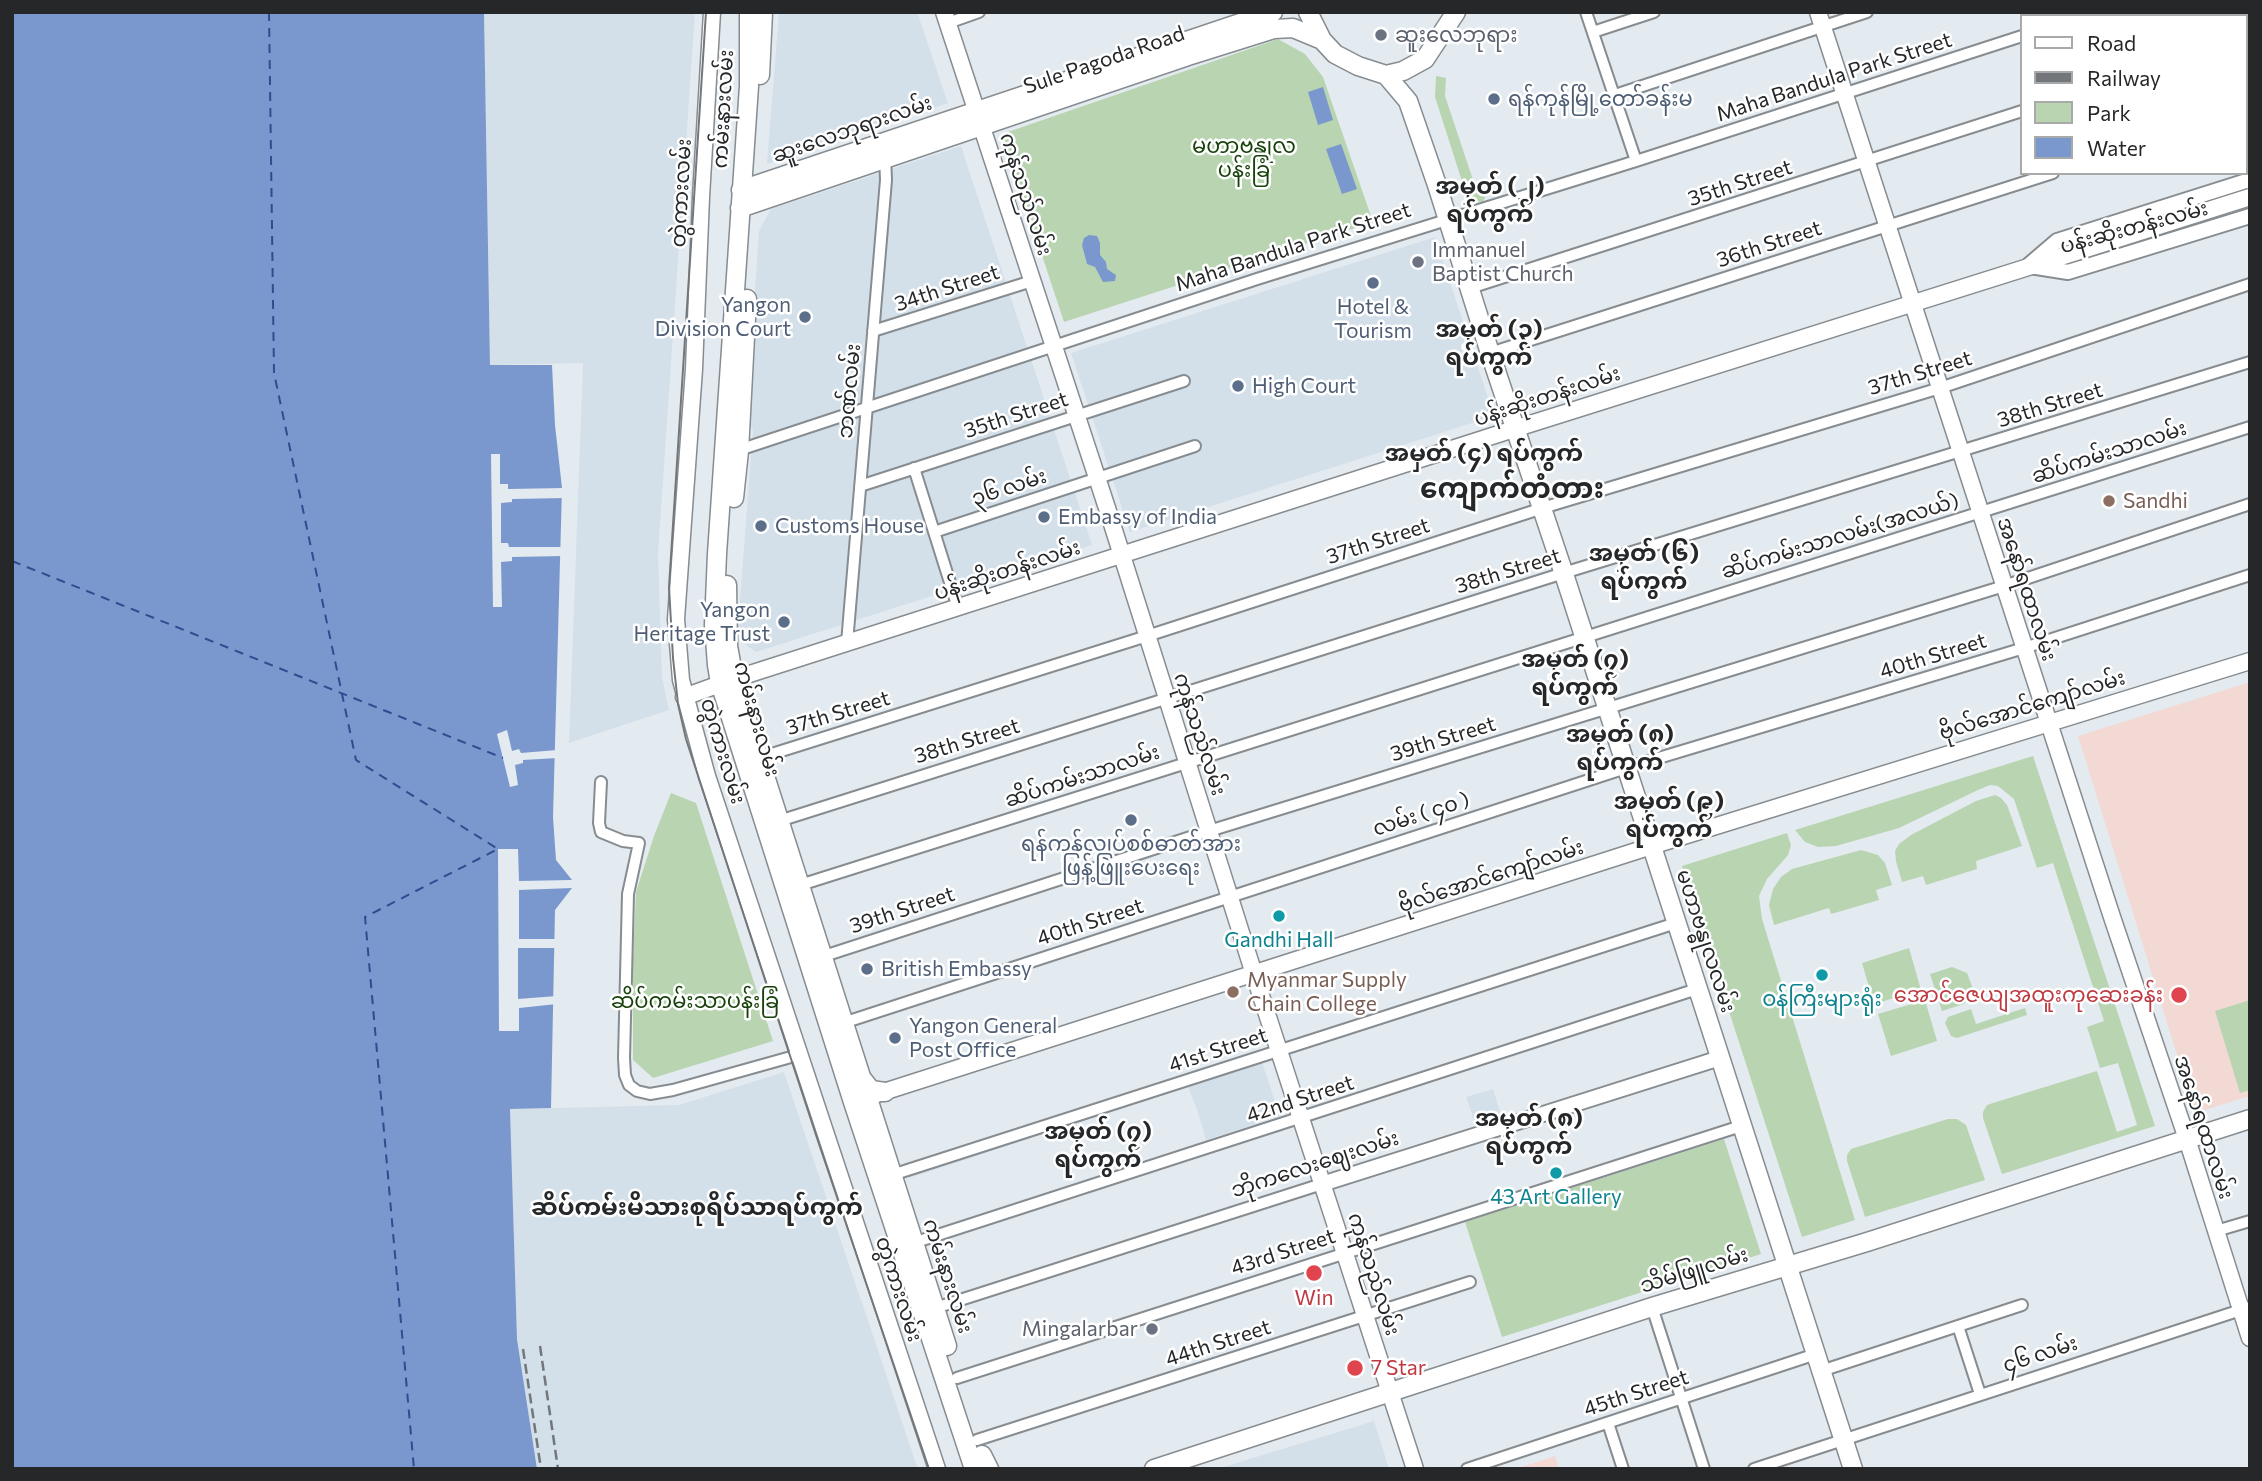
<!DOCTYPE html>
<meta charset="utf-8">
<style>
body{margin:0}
#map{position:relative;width:2262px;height:1481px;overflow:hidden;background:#e4ebf0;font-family:Commissioner,sans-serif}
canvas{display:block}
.frame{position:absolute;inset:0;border:14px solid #252729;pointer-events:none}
.legend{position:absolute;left:2020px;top:14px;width:228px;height:161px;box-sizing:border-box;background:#fff;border:2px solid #a8a9a9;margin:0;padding:9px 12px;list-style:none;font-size:21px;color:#252729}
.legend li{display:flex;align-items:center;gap:14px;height:35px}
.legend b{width:35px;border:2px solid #a8a9a9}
</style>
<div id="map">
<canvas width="2262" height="1481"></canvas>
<div class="frame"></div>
<ul class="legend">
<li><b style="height:9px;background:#fff"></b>Road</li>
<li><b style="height:9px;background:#73777b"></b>Railway</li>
<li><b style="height:19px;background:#b8d4b1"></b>Park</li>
<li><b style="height:19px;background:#7b98ce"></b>Water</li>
</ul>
</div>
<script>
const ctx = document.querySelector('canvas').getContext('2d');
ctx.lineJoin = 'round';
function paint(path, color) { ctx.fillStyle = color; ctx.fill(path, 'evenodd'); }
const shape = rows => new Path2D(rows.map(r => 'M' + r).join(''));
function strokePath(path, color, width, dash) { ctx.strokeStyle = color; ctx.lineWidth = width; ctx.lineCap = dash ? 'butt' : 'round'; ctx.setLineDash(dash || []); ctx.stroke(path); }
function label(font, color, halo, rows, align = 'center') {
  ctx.font = font + ' Commissioner,"Noto Sans Myanmar",sans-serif'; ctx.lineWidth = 5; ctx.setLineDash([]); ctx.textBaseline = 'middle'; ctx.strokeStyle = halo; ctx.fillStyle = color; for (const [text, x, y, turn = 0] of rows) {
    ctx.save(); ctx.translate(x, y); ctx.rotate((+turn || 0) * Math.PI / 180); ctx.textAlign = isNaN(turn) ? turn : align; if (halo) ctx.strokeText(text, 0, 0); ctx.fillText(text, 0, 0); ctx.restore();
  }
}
const built = shape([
 [484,12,695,12,658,553,662,677,669,710,569,743,583,363,490,365],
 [779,12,917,12,948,103,767,164],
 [961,146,1092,545,756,652,737,639,753,430,746,423,759,231,771,209],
 [1435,237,1494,416,1130,532,1071,353],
 [1258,1051,1280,1116,1206,1140,1197,1109,1188,1087,909,1178,904,1164],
 [784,1072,918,1469,537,1469,517,1339,510,1109,679,1105],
 [1493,1089,1501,1115,1475,1123,1466,1097],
 [1374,1421,1389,1469,1217,1469]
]);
const education = shape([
 [2250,682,2250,1096,2195,1113,2078,736],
 [1555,1456,1559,1469,1515,1469]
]);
const green = shape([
 [1278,39,1305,54,1323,77,1373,222,1064,322,1002,134],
 [1436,76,1446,78,1445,96,1473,180,1487,193,1483,202,1468,200,1435,97],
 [2033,756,2155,1126,2002,1174,1983,1118,1983,1112,1987,1105,1993,1103,2097,1071,2117,1132,2137,1125,2118,1063,2100,1068,2087,1027,2104,1021,2053,863,2037,868,2014,799,1998,786,1990,785,1978,790,1899,828,1836,846,1818,847,1805,842,1795,830],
 [671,793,696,803,773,1041,653,1078,633,1060,633,959,636,892,654,836],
 [1995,795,2001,798,2007,805,2022,846,1976,861,1977,869,1926,885,1923,876,1902,882,1896,861,1895,851,1899,844,1911,835,1976,801],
 [1787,833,1791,845,1788,855,1767,879,1759,896,1762,919,1855,1220,1802,1237,1682,866],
 [1861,850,1878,855,1885,863,1892,885,1876,890,1879,900,1831,914,1829,908,1774,925,1769,905,1773,889,1781,877,1792,869],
 [1909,948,1921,990,1874,1004,1862,963],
 [1952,967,1967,973,1973,989,1970,997,1964,1004,1942,1011,1930,974],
 [1925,1000,1937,1041,1891,1056,1878,1014],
 [2250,1000,2250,1090,2240,1093,2215,1011],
 [2025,1008,2027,1015,1957,1038,1951,1036,1945,1023,1948,1017,1971,1009,1976,1024],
 [1948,1119,1957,1119,1966,1125,1985,1180,1865,1217,1847,1161,1847,1155,1851,1149],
 [1724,1139,1761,1254,1502,1337,1465,1222]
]);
const water = shape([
 [12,12,484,12,490,365,552,365,555,425,562,488,553,817,556,860,572,880,572,888,555,910,551,1108,510,1109,517,1339,537,1469,12,1469],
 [1323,87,1333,120,1318,125,1308,92],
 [1341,144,1357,189,1342,194,1326,149],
 [1089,235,1097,236,1100,243,1100,255,1106,262,1107,269,1116,275,1115,281,1103,282,1095,267,1087,264,1082,245,1084,238]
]);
const pier = shape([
 [491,454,500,454,500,484,508,484,508,489,565,488,565,498,512,499,512,502,501,503,501,543,508,543,509,547,564,547,564,556,512,557,512,561,501,562,502,607,493,607],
 [507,730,512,751,519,749,521,753,557,750,557,758,523,760,523,763,515,765,518,785,510,787,497,734],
 [498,849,518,849,519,881,572,880,572,888,519,890,519,939,557,939,557,948,518,948,518,999,557,996,557,1004,519,1008,519,1031,499,1031]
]);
const ferry = shape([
 [269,12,274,373,356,760,498,849,365,917,414,1469],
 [12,561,503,758]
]);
const minor = shape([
 [1586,12,1636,161],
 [2085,16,2096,12],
 [948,23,979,12],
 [1593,32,1654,12],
 [1615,95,1867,12],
 [2246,111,2250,110],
 [1470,288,2022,111],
 [873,331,1032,281],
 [1490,353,2053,173],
 [736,451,1257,279,1636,161,2022,36],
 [914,468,958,608],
 [860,486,1184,381],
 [934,532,1195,446],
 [847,643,886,180,885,156],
 [759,758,1147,636,1549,506,1940,388,2250,284],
 [601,782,599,823,601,832,623,841,639,843,628,894,624,1058,625,1075,629,1085,637,1091,650,1094,673,1090,791,1057,798,1051],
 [779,821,1570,571,2250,362],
 [797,886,2250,427],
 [818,958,1209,831,2004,586,2250,504],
 [843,1023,1632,766,2024,648,2250,575],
 [892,1175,1676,923],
 [2216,1231,2250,1221],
 [913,1243,1697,989],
 [1652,1307,1704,1469],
 [932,1309,1322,1184],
 [1958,1326,1980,1394],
 [1821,1371,2022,1305],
 [957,1378,1741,1126],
 [1608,1423,1623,1469],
 [977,1440,1470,1282],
 [1467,1469,1816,1354],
 [1754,1469,2250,1307]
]);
const tertiary = shape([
 [2029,265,2057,241,2250,180],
 [2030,266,2068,272,2250,216],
 [1322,1184,1720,1058]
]);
const secondary = shape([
 [712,12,701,197,694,369,676,619,681,680,707,776,937,1469],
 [944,12,1107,508,1254,974,1415,1469],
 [1818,12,2112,917,2187,1139,2250,1338],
 [684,697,734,679,1514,429,2076,252],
 [874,1095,1658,844,2250,661]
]);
const primary = shape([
 [749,12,749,86,717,554,714,625,717,665,720,683,853,1102,974,1469],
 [1308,12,1322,40,1335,54,1358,66,1386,75,1403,71,1425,59,1456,12],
 [2246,21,2250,32],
 [760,75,763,12],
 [1386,75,1408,101,1437,185,1490,353,1564,574,1853,1469],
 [741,190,1273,12],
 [740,208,1188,56,1274,29,1293,28,1322,40],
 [734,498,739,451,747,299],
 [727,585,728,646,734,679,947,1346],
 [860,1076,871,1090,885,1092],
 [982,1455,989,1469],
 [1154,1469,1652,1307,1867,1242,2250,1119]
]);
const tram = shape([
 [706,12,669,587,673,658,678,704,686,739,817,1138,929,1469]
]);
const rail = shape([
 [540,1346,558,1469],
 [523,1349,541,1469]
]);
const secondaryBridge = shape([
 [2076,252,2250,197]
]);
const markers = [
 [1381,35,7,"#6b7280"],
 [1494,99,7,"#5c6f8a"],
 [1418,262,7,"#6b7280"],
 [1373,283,7,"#5c6f8a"],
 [805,317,7,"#5c6f8a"],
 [1238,386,7,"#5c6f8a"],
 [2109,501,7,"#8d6e63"],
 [1044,517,7,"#5c6f8a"],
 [761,526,7,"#5c6f8a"],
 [784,622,7,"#5c6f8a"],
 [1131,820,7,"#5c6f8a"],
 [1279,916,7,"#0f9aa8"],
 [867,969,7,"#5c6f8a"],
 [1822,975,7,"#0f9aa8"],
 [1233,992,7,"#8d6e63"],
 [2179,995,9,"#e0444e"],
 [895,1038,7,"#5c6f8a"],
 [1556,1173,7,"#0f9aa8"],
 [1314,1273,9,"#e0444e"],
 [1152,1329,7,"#6b7280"],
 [1355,1368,9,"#e0444e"]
];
const worshipNames = [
 ["ဆူးလေဘုရား",1395,35],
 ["Immanuel",1432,250],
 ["Baptist Church",1432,274],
 ["Mingalarbar",1138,1329,"right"]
];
const streetNames = [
 ["Sule Pagoda Road",1104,60,-19],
 ["Maha Bandula Park Street",1834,77,-18],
 ["ကမ်းနားလမ်း",723,109,-87],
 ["ဆူးလေဘုရားလမ်း",852,129,-19],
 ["35th Street",1740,183,-18],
 ["တွဲကားလမ်း",681,193,-87],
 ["ကုန်သည်လမ်း",1026,194,72],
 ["ပန်းဆိုးတန်းလမ်း",2134,227,-15],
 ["36th Street",1769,244,-18],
 ["Maha Bandula Park Street",1293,247,-18],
 ["34th Street",947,288,-18],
 ["37th Street",1920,373,-17],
 ["ဘဏ်လမ်း",849,391,-85],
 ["ပန်းဆိုးတန်းလမ်း",1547,396,-18],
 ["38th Street",2050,405,-17],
 ["35th Street",1016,415,-18],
 ["ဆိပ်ကမ်းသာလမ်း",2109,452,-18],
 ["၃၆ လမ်း",1009,487,-18],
 ["ဆိပ်ကမ်းသာလမ်း(အလယ်)",1840,536,-17],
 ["37th Street",1378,541,-18],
 ["ပန်းဆိုးတန်းလမ်း",1007,570,-18],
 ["38th Street",1508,571,-17],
 ["အနော်ရထာလမ်း",2027,589,72],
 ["40th Street",1933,656,-17],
 ["ဗိုလ်အောင်ကျော်လမ်း",2032,705,-17],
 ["37th Street",838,713,-17],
 ["ကမ်းနားလမ်း",757,719,74],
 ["ကုန်သည်လမ်း",1200,734,72],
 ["39th Street",1443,739,-17],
 ["38th Street",967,741,-17],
 ["တွဲကားလမ်း",723,751,73],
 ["ဆိပ်ကမ်းသာလမ်း",1082,776,-18],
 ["လမ်း ( ၄၀ )",1421,814,-18],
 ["ဗိုလ်အောင်ကျော်လမ်း",1491,876,-18],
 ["39th Street",902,910,-18],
 ["40th Street",1090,922,-18],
 ["မဟာဗန္ဓုလလမ်း",1706,941,72],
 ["41st Street",1218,1050,-18],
 ["42nd Street",1300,1099,-18],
 ["အနော်ရထာလမ်း",2204,1127,72],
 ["ဘိုကလေးဈေးလမ်း",1315,1164,-18],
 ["43rd Street",1283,1252,-18],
 ["သိမ်ဖြူလမ်း",1694,1270,-17],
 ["ကုန်သည်လမ်း",1374,1274,72],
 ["ကမ်းနားလမ်း",948,1276,72],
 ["တွဲကားလမ်း",899,1289,72],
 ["44th Street",1218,1343,-18],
 ["၄၆ လမ်း",2040,1354,-18],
 ["45th Street",1636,1393,-18]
];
const serviceNames = [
 ["ရန်ကုန်မြို့တော်ခန်းမ",1508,99],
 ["Yangon",791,305,"right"],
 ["Division Court",791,329,"right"],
 ["Hotel &",1373,307,"center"],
 ["Tourism",1373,331,"center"],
 ["High Court",1252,386],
 ["Embassy of India",1058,517],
 ["Customs House",775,526],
 ["Yangon",770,610,"right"],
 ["Heritage Trust",770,634,"right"],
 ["ရန်ကုန်လျှပ်စစ်ဓာတ်အား",1131,844,"center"],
 ["ဖြန့်ဖြူးပေးရေး",1131,868,"center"],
 ["British Embassy",881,969],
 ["Yangon General",909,1026],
 ["Post Office",909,1050]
];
const parkNames = [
 ["မဟာဗန္ဓုလ",1244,146],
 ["ပန်းခြံ",1244,170],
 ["ဆိပ်ကမ်းသာပန်းခြံ",695,1001]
];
const educationNames = [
 ["Sandhi",2123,501],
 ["Myanmar Supply",1247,980],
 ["Chain College",1247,1004]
];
const cultureNames = [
 ["Gandhi Hall",1279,940],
 ["ဝန်ကြီးများရုံး",1822,999],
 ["43 Art Gallery",1556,1197]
];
const healthNames = [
 ["အောင်ဇေယျအထူးကုဆေးခန်း",2163,995],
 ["Win",1314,1298,"center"],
 ["7 Star",1371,1368,"left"]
];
const quarterNames = [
 ["အမှတ် (၂)",1490,186],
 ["ရပ်ကွက်",1490,214],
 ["အမှတ် (၃)",1489,329],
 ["ရပ်ကွက်",1489,357],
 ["အမှတ် (၄) ရပ်ကွက်",1484,453],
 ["အမှတ် (၆)",1644,553],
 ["ရပ်ကွက်",1644,581],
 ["အမှတ် (၇)",1575,659],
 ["ရပ်ကွက်",1575,687],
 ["အမှတ် (၈)",1620,734],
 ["ရပ်ကွက်",1620,762],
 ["အမှတ် (၉)",1669,801],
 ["ရပ်ကွက်",1669,829],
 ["အမှတ် (၈)",1529,1118],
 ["ရပ်ကွက်",1529,1146],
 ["အမှတ် (၇)",1098,1131],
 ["ရပ်ကွက်",1098,1159],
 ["ဆိပ်ကမ်းမိသားစုရိပ်သာရပ်ကွက်",697,1207]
];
const districtNames = [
 ["ကျောက်တံတား",1512,489]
];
paint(built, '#d3dfe9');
paint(education, '#f3d9d4');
paint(green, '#b8d4b1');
paint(water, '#7b98ce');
paint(pier, '#e4ebf0');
strokePath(ferry, '#2c4d90', 2, [9, 7]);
strokePath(minor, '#868c90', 14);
strokePath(tertiary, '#868c90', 18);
strokePath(secondary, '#868c90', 19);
strokePath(primary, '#868c90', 21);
strokePath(minor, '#fff', 10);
strokePath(tertiary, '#fff', 14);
strokePath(secondary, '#fff', 16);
strokePath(primary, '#fff', 18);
strokePath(tram, '#73777b', 2);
strokePath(rail, '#73777b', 2.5, [10, 5]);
strokePath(secondaryBridge, '#868c90', 19, []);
strokePath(secondaryBridge, '#fff', 16);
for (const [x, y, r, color] of markers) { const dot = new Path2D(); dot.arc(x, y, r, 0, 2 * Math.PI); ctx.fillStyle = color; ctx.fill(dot); strokePath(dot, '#fff', 2.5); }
label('21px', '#5b616d', '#fff', worshipNames, 'left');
label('21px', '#252729', '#fff', streetNames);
label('21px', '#4e5e75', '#fff', serviceNames, 'left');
label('21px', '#18420b', '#fff', parkNames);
label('21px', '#785e54', '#fff', educationNames, 'left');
label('21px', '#0d838f', '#fff', cultureNames);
label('21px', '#be3a42', '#fff', healthNames, 'right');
label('bold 24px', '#252729', '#fff', quarterNames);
label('bold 28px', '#252729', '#fff', districtNames);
</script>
